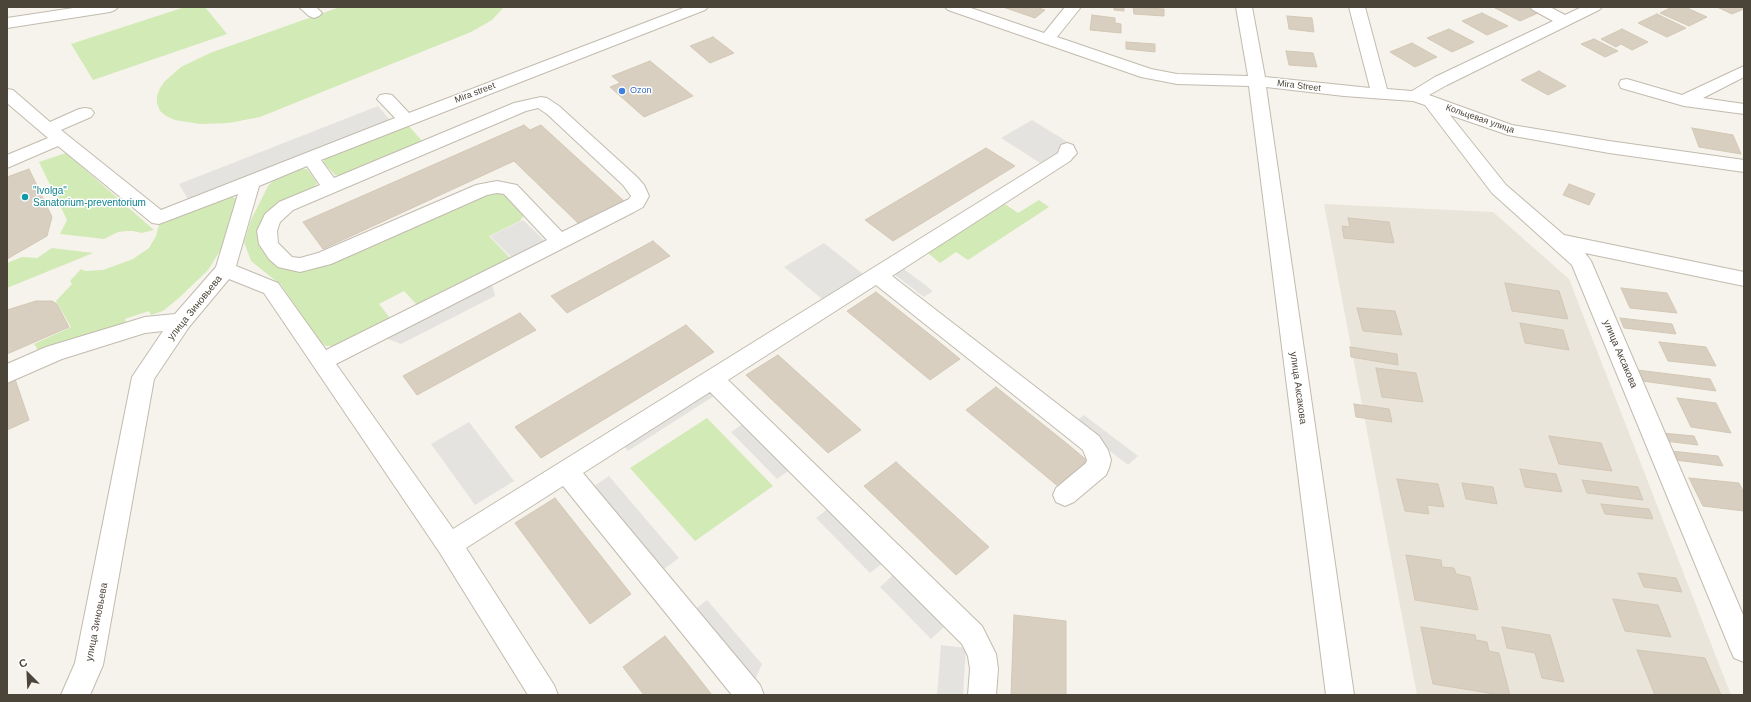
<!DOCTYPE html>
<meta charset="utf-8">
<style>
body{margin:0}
#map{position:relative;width:1751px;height:702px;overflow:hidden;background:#f6f3ec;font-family:Arial,sans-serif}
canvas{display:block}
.frame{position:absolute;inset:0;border:8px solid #4b4439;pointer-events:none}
.north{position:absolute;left:8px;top:654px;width:40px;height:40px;-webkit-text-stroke:3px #fff;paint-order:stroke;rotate:336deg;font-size:11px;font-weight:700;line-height:16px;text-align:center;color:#4b4439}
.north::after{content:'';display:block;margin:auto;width:14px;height:18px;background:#4b4439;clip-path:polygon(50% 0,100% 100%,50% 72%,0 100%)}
</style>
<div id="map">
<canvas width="1751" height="702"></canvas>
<div class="frame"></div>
<div class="north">С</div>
</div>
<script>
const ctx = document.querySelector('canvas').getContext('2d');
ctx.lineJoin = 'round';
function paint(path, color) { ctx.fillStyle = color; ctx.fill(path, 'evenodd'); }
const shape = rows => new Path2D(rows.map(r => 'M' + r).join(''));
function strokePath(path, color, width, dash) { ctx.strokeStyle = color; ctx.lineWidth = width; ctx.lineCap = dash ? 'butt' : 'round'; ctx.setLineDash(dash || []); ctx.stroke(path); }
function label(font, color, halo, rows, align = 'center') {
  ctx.font = font + ' Arial,sans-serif'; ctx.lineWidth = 3; ctx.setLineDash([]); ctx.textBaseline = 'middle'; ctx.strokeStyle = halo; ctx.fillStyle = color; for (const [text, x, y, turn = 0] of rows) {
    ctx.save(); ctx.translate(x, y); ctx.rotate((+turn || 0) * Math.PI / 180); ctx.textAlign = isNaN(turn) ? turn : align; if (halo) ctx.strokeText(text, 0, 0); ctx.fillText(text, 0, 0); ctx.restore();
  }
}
const residential = shape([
 [1324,204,1493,212,1569,279,1731,695,1417,695]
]);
const green = shape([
 [185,7,205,7,227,34,93,80,71,44],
 [340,7,504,7,492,20,471,32,260,117,229,123,200,124,175,120,166,116,160,111,157,103,157,96,160,88,165,81,181,67,210,53],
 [407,124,423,142,341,176,335,175,323,162,326,158],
 [66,153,154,230,142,233,133,231,126,231,118,232,104,239,60,234,67,220,39,162],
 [298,168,307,169,316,181,317,184,311,189,288,198,262,247,266,255,278,267,294,271,307,270,488,194,499,193,507,195,524,215,520,221,489,236,511,259,418,306,404,291,379,304,390,318,334,346,326,346,321,343,281,285,251,261,244,242,251,220,268,186,276,178],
 [228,196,236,198,238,201,225,243,208,270,180,297,163,311,151,315,149,311,125,319,126,324,40,353,34,344,71,327,56,301,72,284,70,281,81,269,85,271,103,270,133,259,149,248,156,236,159,225],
 [1039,200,1049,207,968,260,956,252,940,263,928,253,1005,204,1018,213],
 [52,248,93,253,7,288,7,263,22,257,37,258],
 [707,418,773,486,695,541,630,468]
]);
const parking = shape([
 [378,106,390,120,189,201,179,184],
 [1032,120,1071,144,1040,163,1001,138],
 [523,220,545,241,512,258,490,236],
 [824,243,863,274,822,299,784,267],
 [900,266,933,291,924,297,891,272],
 [492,284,495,296,401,344,385,338],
 [704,387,714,396,628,451,619,441],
 [1084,415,1138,456,1128,465,1074,423],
 [469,422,514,481,475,505,431,444],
 [744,423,791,469,777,479,731,432],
 [609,476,679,558,664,569,594,486],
 [829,508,884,562,870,573,816,518],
 [893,575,945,626,931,639,880,587],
 [707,600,762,664,754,682,694,610],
 [941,645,966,648,963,695,937,695]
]);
const building = shape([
 [1003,7,1036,7,1045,10,1035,18,1003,7],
 [1114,7,1124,7,1124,11,1114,10,1114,7],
 [1133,7,1164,9,1164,16,1134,14,1133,7],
 [1497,7,1530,7,1540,12,1520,21,1495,8,1497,7],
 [1672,7,1685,7,1707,17,1689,26,1660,13,1672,7],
 [1717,7,1744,7,1744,9,1732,14,1717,7],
 [1482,13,1508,26,1487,35,1462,21,1482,13],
 [1657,14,1686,28,1667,37,1638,23,1657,14],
 [1092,15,1115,18,1115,23,1121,24,1121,33,1090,30,1092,15],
 [1287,16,1312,18,1314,32,1289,29,1287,16],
 [1449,29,1474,42,1452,52,1427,38,1449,29],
 [1622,29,1648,42,1632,50,1621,44,1616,47,1601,39,1622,29],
 [713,37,734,53,710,63,690,46,713,37],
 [1594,39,1618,51,1605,57,1581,44,1594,39],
 [1126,42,1155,44,1155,52,1126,49,1126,42],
 [1412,43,1437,57,1415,67,1390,52,1412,43],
 [1286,51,1313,53,1317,67,1289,65,1286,51],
 [650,61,693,96,644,117,610,87,620,83,612,76,650,61],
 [1539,71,1566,86,1548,95,1521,80,1539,71],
 [524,125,530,130,541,125,624,201,579,224,514,161,323,249,303,222,524,125],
 [1692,128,1733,135,1741,154,1699,147,1692,128],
 [986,148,1015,166,893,241,865,220,986,148],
 [29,169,52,217,47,236,7,259,7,177,29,169],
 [1569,184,1595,194,1589,205,1563,195,1569,184],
 [1348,218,1389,222,1394,243,1344,238,1342,226,1350,227,1348,218],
 [653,241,670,256,567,313,551,296,653,241],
 [1505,283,1559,291,1568,319,1512,311,1505,283],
 [1621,288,1667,293,1677,313,1630,308,1621,288],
 [876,292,938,341,960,359,930,380,847,311,876,292],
 [36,301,52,301,57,304,69,327,7,354,7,310,36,301],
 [1357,308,1395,311,1402,335,1363,331,1357,308],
 [520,313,536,330,417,395,403,376,520,313],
 [1620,318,1672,324,1676,334,1624,328,1620,318],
 [1520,323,1563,330,1569,350,1525,343,1520,323],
 [686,325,714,352,541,458,515,427,686,325],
 [1659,342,1706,347,1716,366,1668,361,1659,342],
 [1350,347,1397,354,1398,365,1351,357,1350,347],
 [778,355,861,430,828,453,746,375,778,355],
 [1376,368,1416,373,1423,402,1382,397,1376,368],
 [1637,370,1710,379,1716,391,1642,381,1637,370],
 [15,379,29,420,7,430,7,382,15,379],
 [996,387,1065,442,1089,462,1059,487,966,410,996,387],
 [1677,398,1716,403,1731,433,1691,427,1677,398],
 [1354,404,1389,409,1392,422,1356,417,1354,404],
 [1662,433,1694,436,1698,445,1665,441,1662,433],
 [1549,436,1601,443,1612,471,1559,464,1549,436],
 [1671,451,1718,456,1723,466,1675,460,1671,451],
 [896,462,989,547,956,575,864,486,896,462],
 [1520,469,1556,474,1562,492,1525,487,1520,469],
 [1689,478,1739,483,1744,493,1744,511,1703,506,1689,478],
 [1397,479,1438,484,1444,507,1427,505,1429,514,1405,511,1397,479],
 [1582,480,1638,487,1643,500,1587,493,1582,480],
 [1462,483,1493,487,1497,504,1466,499,1462,483],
 [555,498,631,594,590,624,515,523,555,498],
 [1601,504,1649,509,1653,519,1605,514,1601,504],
 [1406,555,1441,560,1442,567,1454,568,1456,574,1470,577,1478,610,1415,600,1406,555],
 [1638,573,1676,578,1682,592,1644,587,1638,573],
 [1613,599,1658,605,1671,637,1625,631,1613,599],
 [1014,615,1066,621,1066,695,1011,695,1014,615],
 [1421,627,1475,635,1476,640,1487,642,1489,651,1499,653,1510,695,1501,695,1433,684,1421,627],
 [1502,627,1550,635,1564,682,1542,678,1535,653,1507,648,1502,627],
 [665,636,686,662,712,695,644,695,623,667,665,636],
 [1637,650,1705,658,1721,695,1655,695,1637,650]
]);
const minor = shape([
 [80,7,118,7,115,10,110,12,7,28,7,18,80,7],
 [299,7,316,7,322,13,319,16,314,18,309,16,299,7],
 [686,7,708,7,705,10,321,160,334,178,514,103,541,97,547,98,559,106,637,177,644,185,649,196,643,207,634,212,336,364,453,529,1058,153,1061,145,1067,143,1073,145,1077,153,1070,161,892,276,1099,436,1108,450,1111,460,1109,468,1106,475,1074,502,1065,506,1056,502,1053,495,1056,488,1086,463,1087,460,1083,450,876,285,728,380,982,626,996,654,998,669,996,695,968,695,970,669,968,656,962,644,710,392,583,473,760,685,764,695,732,695,563,486,466,548,554,685,558,695,528,695,440,553,264,293,229,279,189,327,154,379,103,665,90,695,61,695,75,663,132,377,163,331,145,333,62,359,7,383,7,364,46,347,145,317,175,314,216,267,238,194,159,224,152,223,58,146,7,168,7,155,48,138,7,103,7,89,13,90,50,122,79,109,85,108,91,109,94,113,91,117,61,130,161,210,395,118,377,99,380,95,386,94,392,95,409,113,686,7],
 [538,108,547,114,623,185,631,196,629,199,562,232,517,185,497,181,476,185,318,253,300,258,292,257,278,243,277,231,280,222,293,210,526,111,538,108],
 [307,166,320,185,279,202,265,214,257,231,259,244,269,259,278,267,300,272,331,264,487,195,497,193,504,194,547,240,326,350,278,283,236,266,259,186,307,166],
 [945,7,968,7,1044,33,1065,7,1081,7,1057,37,1151,69,1177,74,1248,76,1236,7,1252,7,1265,77,1370,88,1349,7,1365,7,1387,89,1412,91,1435,77,1553,21,1533,10,1530,7,1550,7,1565,15,1582,7,1602,7,1599,10,1447,85,1429,95,1512,125,1609,141,1744,160,1744,172,1609,153,1508,135,1450,115,1506,185,1564,235,1744,272,1744,286,1585,253,1591,261,1744,617,1744,662,1734,658,1730,649,1572,265,1492,193,1425,105,1413,101,1344,96,1266,87,1354,695,1326,695,1249,86,1177,84,1141,77,948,10,945,7],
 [1744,66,1744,77,1703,98,1744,104,1744,114,1684,106,1621,88,1619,84,1621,80,1627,79,1682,95,1744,66]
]);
const markers = [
 [622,91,4,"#3f7fe0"],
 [25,197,4,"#0f9aa8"]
];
const farStreetnames = [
 ["Mira Street",1299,86,7],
 ["Mira street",475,93,-21],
 ["Кольцевая улица",1480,119,19]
];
const farShopnames = [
 ["Ozon",630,91]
];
const cultureNames = [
 ["\"Ivolga\"",33,191],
 ["Sanatorium-preventorium",33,203]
];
const streetNames = [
 ["улица Зиновьева",195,308,-51],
 ["улица Аксакова",1620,354,67],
 ["улица Аксакова",1298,388,82],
 ["улица Зиновьева",97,622,-79]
];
paint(residential, '#eae5da');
paint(green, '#d2eab5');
paint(parking, '#e5e3e0');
paint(building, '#d8cfc1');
strokePath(building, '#d3c7b4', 1);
strokePath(minor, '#c2bbae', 2);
paint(minor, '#fff');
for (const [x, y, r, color] of markers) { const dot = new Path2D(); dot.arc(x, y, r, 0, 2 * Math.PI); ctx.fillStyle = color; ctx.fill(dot); strokePath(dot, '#fff', 1.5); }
label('9px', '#4b4439', '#fff', farStreetnames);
label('9px', '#366cbe', '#fff', farShopnames, 'left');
label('10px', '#0d838f', '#fff', cultureNames, 'left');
label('10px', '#4b4439', '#fff', streetNames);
</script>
